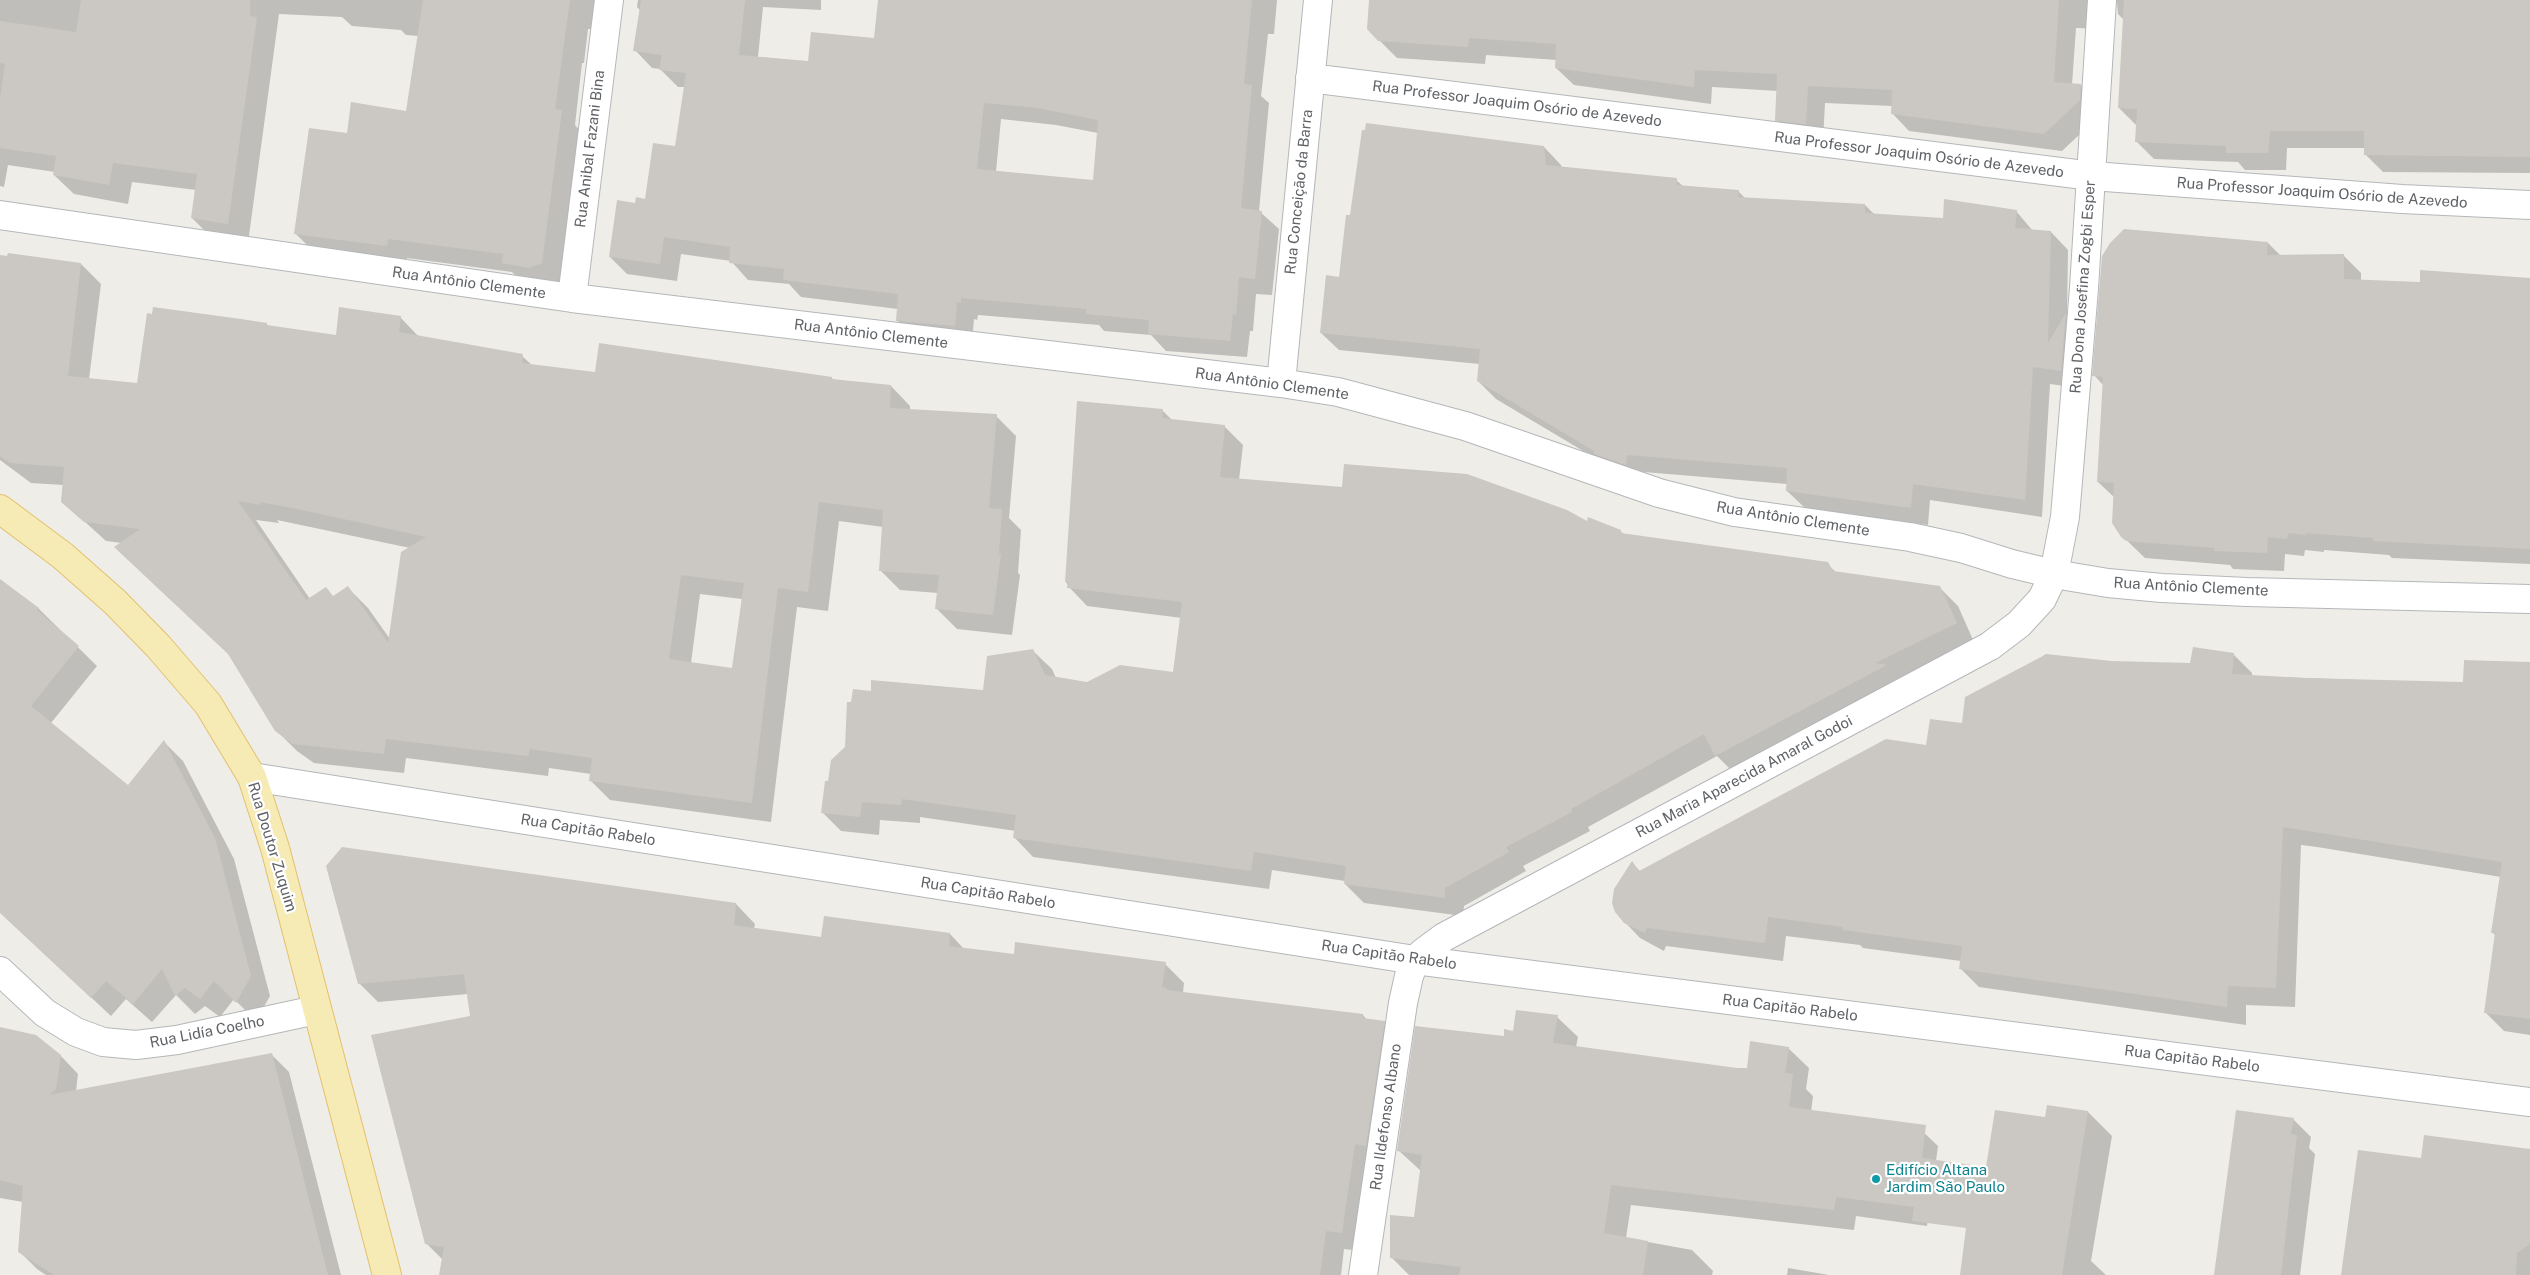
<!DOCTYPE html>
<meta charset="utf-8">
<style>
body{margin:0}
canvas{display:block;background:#efede8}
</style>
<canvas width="2530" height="1275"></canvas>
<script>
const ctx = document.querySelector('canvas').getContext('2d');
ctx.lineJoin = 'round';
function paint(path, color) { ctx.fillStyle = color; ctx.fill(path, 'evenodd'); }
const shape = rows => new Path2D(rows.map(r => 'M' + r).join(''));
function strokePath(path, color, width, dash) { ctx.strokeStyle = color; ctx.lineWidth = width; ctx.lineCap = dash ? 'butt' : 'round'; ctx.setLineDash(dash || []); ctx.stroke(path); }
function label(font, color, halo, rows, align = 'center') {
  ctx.font = font + ' "Public Sans",sans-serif'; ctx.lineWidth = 4.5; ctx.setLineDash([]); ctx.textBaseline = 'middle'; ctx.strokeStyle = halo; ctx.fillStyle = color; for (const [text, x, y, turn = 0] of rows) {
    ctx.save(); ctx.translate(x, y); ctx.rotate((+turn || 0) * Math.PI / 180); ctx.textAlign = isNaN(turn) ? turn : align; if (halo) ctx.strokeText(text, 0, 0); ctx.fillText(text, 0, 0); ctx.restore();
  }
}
const shadow = shape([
 [0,0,598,0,594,29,588,29,584,63,582,63,575,125,580,131,561,283,523,283,512,272,407,258,406,265,315,253,295,233,348,135,407,112,419,36,406,35,401,30,352,26,342,17,279,14,248,243,211,237,192,218,196,190,132,182,128,204,74,194,54,175,55,172,8,165,4,187,0,186],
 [638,0,821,0,821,10,763,7,758,57,809,62,876,39,879,0,1277,0,1274,34,1268,34,1261,96,1269,103,1259,211,1279,229,1272,295,1256,294,1253,331,1250,331,1247,357,1166,351,1151,335,1104,331,1099,325,978,315,977,320,974,319,972,343,915,338,898,321,898,309,801,297,789,284,748,280,731,261,681,254,677,281,627,274,610,257,636,204,646,200,676,147,685,87,678,87,660,69,652,68,635,50,640,10,637,7],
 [1001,119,1056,125,1098,133,1094,181,996,172],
 [1371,0,2530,0,2530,173,2383,172,2365,154,2365,148,2287,148,2286,170,2245,170,2238,162,2154,159,2137,142,2136,125,2119,108,2124,20,2118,14,2117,2,2112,3,2103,29,2076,28,2072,85,2081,85,2098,103,2097,118,2062,151,1909,131,1892,113,1892,106,1825,103,1823,141,1794,138,1776,120,1778,91,1712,87,1711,104,1574,85,1556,68,1557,60,1486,55,1485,64,1397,58,1379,40],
 [1544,147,1561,165,1562,168,1676,180,1684,187,1738,191,1746,199,1865,205,1875,215,1944,219,2016,211,2033,231,2051,232,2068,250,2067,315,2083,332,2079,388,2050,384,2042,517,1930,500,1928,525,1805,508,1787,491,1787,484,1644,472,1643,482,1605,464,1496,399,1478,381,1479,364,1339,350,1321,333,1340,278],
 [2268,243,2281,256,2344,256,2361,273,2361,281,2421,283,2530,278,2530,564,2392,558,2389,555,2324,550,2324,552,2305,550,2304,556,2285,554,2284,571,2233,569,2230,565,2145,558,2118,532,2115,498,2098,482,2103,385,2094,375],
 [0,256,81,264,101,284,89,379,138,385,266,324,270,327,337,336,400,317,420,338,522,356,533,366,596,374,832,378,834,381,891,386,910,406,910,411,996,416,1016,436,1009,518,1021,530,1018,573,1020,575,1012,635,957,629,937,609,938,593,900,590,880,570,883,527,839,521,828,611,797,607,771,822,610,800,590,780,591,774,549,768,548,776,406,758,404,773,314,763,297,751,276,730,231,656,116,547,122,543,106,541,62,501,64,485,31,483,0,460],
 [256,520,279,523,277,520,410,548,390,639,368,608,348,588,334,597,310,599],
 [700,594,742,599,733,669,691,663],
 [1162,410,1173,421,1224,426,1243,445,1239,480,1588,523,1620,531,1625,535,1827,564,1837,573,1939,587,1958,606,1974,642,1899,679,1904,684,1735,774,1717,756,1588,827,1590,831,1523,866,1526,871,1464,906,1463,916,1364,903,1345,884,1345,881,1272,870,1269,889,1033,857,1015,838,1016,831,920,817,920,823,880,820,879,835,841,831,822,812,829,782,872,692,984,692,1033,651,1052,669,1056,678,1087,683,1174,673,1182,618,1087,606,1069,587,1066,582],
 [0,580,38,608,97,666,51,723,128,787,164,742,183,761,234,859,270,996,256,1021,234,999,220,1017,205,1006,195,1014,176,995,152,1022,126,999,111,1016,35,945,0,868],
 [2233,654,2252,673,2252,676,2464,684,2530,663,2530,1035,2504,1031,2485,1012,2496,936,2493,933,2501,877,2317,847,2301,845,2295,1007,2246,1005,2246,1025,1979,987,1960,968,1961,961,1863,948,1860,945,1786,936,1783,961,1666,946,1664,951,1640,938,1621,918,1632,863,1641,872,1927,746,1963,725,2112,662,2191,664],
 [736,904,755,924,754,929,822,938,950,934,964,949,1015,955,1165,964,1184,983,1183,993,1363,1015,1367,1020,1384,1022,1403,1041,1361,1251,1344,1249,1341,1275,441,1275,443,1260,426,1243,471,1017,468,994,378,1002,359,983],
 [1557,1017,1578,1037,1576,1047,1748,1070,1788,1048,1809,1068,1806,1089,1813,1096,1811,1112,1917,1126,1938,1146,1927,1226,1856,1216,1854,1230,1631,1205,1626,1238,1692,1250,1713,1271,1712,1275,1409,1275,1391,1257,1415,1219,1421,1171,1398,1150,1505,1037],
 [0,1028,60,1055,78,1074,76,1091,271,1054,289,1072,341,1275,46,1275,37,1269,19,1251,23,1202,0,1198],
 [2048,1106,2088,1112,2112,1136,2091,1261,2106,1275,1961,1275,1987,1168,2046,1119],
 [2293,1119,2311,1137,2309,1148,2315,1154,2300,1275,2215,1275],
 [2530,1150,2530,1275,2342,1275,2422,1160],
 [1788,1268,1829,1275,1787,1275]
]);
const building = shape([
 [81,0,250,0,250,16,257,17,228,224,191,218,197,174,113,163,109,185,53,175,56,156,0,148,0,99,5,64,0,63,0,21,76,32],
 [423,0,570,0,555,109,562,110,542,263,529,268,502,263,503,254,388,239,387,246,294,234,309,128,347,133,351,102,406,111],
 [641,0,745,0,739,55,808,61,811,32,874,38,878,0,1252,0,1244,84,1252,85,1241,208,1262,211,1255,279,1239,277,1236,315,1233,314,1230,341,1148,334,1149,320,1086,314,1086,309,961,298,961,303,957,302,955,326,896,321,898,294,783,280,784,269,729,263,730,247,664,237,660,264,609,257,617,200,635,203,636,197,645,199,653,143,675,146,686,73,659,70,662,55,633,51],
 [984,103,1038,108,1098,120,1093,180,977,169],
 [1369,0,2059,0,2054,82,2081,84,2080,100,2044,134,1891,114,1892,90,1808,86,1806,124,1775,121,1777,74,1695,70,1694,87,1555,68,1556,44,1469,38,1468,47,1378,41,1367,29],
 [2124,0,2530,0,2530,157,2364,155,2364,131,2270,131,2268,153,2226,153,2226,146,2135,142,2137,109,2118,108],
 [1366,123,1544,146,1546,165,1677,178,1677,185,1739,190,1738,197,1865,204,1865,213,1943,218,1944,199,2017,210,2015,228,2051,231,2048,343,2066,313,2061,371,2033,367,2025,500,1913,484,1911,508,1786,491,1787,468,1627,455,1626,465,1594,454,1594,451,1477,381,1480,349,1320,333,1326,275,1339,277,1346,215,1350,215,1362,130,1365,130],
 [2124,229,2268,242,2267,255,2344,254,2344,279,2420,282,2420,270,2530,278,2530,549,2373,541,2373,538,2306,533,2306,535,2288,533,2287,539,2268,537,2267,553,2214,551,2215,548,2126,541,2121,537,2112,523,2114,483,2097,482,2103,377,2092,376,2102,256,2110,243],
 [8,253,81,263,68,376,137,383,147,313,152,314,153,307,241,319,267,323,267,325,336,335,339,307,401,316,399,332,523,354,522,363,595,372,599,343,832,377,832,379,891,385,890,408,997,414,989,508,1002,509,999,554,1001,554,993,615,935,609,939,575,879,571,883,510,819,502,808,592,778,588,752,803,589,781,592,758,530,749,528,756,386,739,384,754,293,744,275,731,228,654,114,547,140,529,84,522,61,502,64,467,10,463,0,456,0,255,7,256],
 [238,501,261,505,259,502,293,508,426,537,401,552,388,643,348,586,333,596,326,587,306,600],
 [681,575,744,583,732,668,669,659],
 [1077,401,1163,409,1162,418,1225,425,1220,477,1342,487,1344,464,1467,474,1567,510,1587,521,1588,517,1621,530,1621,533,1828,562,1833,571,1940,586,1957,623,1875,663,1887,665,1715,756,1704,734,1571,809,1572,812,1506,847,1509,852,1445,888,1445,898,1344,884,1346,866,1254,852,1251,871,1013,838,1016,815,902,799,901,805,862,802,860,817,821,813,825,781,828,781,831,760,845,747,847,702,851,702,853,689,871,691,871,680,983,690,987,656,1033,649,1045,675,1087,682,1120,665,1173,672,1182,602,1067,588,1068,582,1065,582],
 [0,579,39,608,37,610,79,646,31,706,128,785,164,740,215,838,251,976,236,1003,214,981,200,999,185,988,175,996,162,969,133,1004,106,981,91,998,0,913],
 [2193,647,2234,653,2232,674,2306,678,2463,682,2464,660,2530,662,2530,1019,2484,1013,2495,933,2491,933,2502,862,2283,827,2276,988,2228,986,2227,1007,1959,969,1962,946,1843,930,1843,927,1768,917,1765,943,1647,928,1645,933,1624,923,1615,912,1612,903,1614,889,1632,861,1639,871,1886,739,1926,745,1930,719,1962,723,1965,697,2041,657,2046,654,2112,661,2190,663],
 [342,847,736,903,734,925,821,937,824,916,950,933,949,946,1014,954,1015,942,1166,962,1162,987,1167,988,1167,990,1363,1014,1363,1018,1385,1021,1366,1146,1355,1144,1342,1233,1326,1231,1320,1275,439,1275,444,1247,425,1244,371,1035,470,1016,464,974,358,984,326,866],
 [1516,1010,1558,1015,1553,1043,1737,1068,1747,1068,1750,1041,1789,1047,1785,1073,1793,1074,1789,1107,1926,1125,1922,1158,1986,1167,1995,1110,2045,1117,2047,1105,2088,1111,2062,1275,1960,1275,1966,1228,1912,1221,1914,1207,1836,1197,1834,1210,1611,1185,1604,1233,1648,1241,1643,1275,1459,1275,1461,1267,1390,1258,1390,1215,1414,1217,1422,1155,1397,1151,1415,1026,1504,1036,1504,1029,1513,1031],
 [0,1027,36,1035,61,1055,56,1089,49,1095,272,1053,328,1275,54,1275,18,1252,23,1186,0,1180],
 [2236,1110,2294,1118,2291,1134,2297,1135,2281,1275,2214,1275],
 [2424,1135,2530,1149,2530,1244,2517,1253,2516,1275,2341,1275,2358,1150,2421,1158]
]);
const minor = shape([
 [1310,78,2092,176,2402,199,2530,205],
 [0,215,572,298,1281,383,1338,392,1465,426,1659,493,1734,512,1910,537,1961,548,2012,564,2054,574,2108,583,2162,588,2247,592,2530,599],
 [572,298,609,0],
 [1281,383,1318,0],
 [252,777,1415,960,2530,1102],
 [0,971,45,1013,76,1032,103,1042,136,1045,177,1040,316,1010],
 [1363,1275,1403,1003,1409,976,1415,960,1425,951,1444,937,1990,646,2019,624,2042,599,2054,574,2065,517,2084,288,2102,0]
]);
const major = shape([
 [0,509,63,556,115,602,158,646,208,704,252,777,275,848,387,1275]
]);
const markers = [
 [1876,1179,5,"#0f9aa8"]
];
const streetNames = [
 ["Rua Professor Joaquim Osório de Azevedo",1517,104,7],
 ["Rua Anibal Fazani Bina",590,149,-83],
 ["Rua Professor Joaquim Osório de Azevedo",1919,155,7],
 ["Rua Conceição da Barra",1299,192,-84],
 ["Rua Professor Joaquim Osório de Azevedo",2322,193,4],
 ["Rua Antônio Clemente",469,283,8],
 ["Rua Dona Josefina Zogbi Esper",2083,287,-86],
 ["Rua Antônio Clemente",871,334,7],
 ["Rua Antônio Clemente",1272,384,8],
 ["Rua Antônio Clemente",1793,519,9],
 ["Rua Antônio Clemente",2191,587,3],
 ["Rua Maria Aparecida Amaral Godoi",1744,777,-28],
 ["Rua Capitão Rabelo",588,830,9],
 ["Rua Doutor Zuquim",272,847,73],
 ["Rua Capitão Rabelo",988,893,9],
 ["Rua Capitão Rabelo",1389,955,8],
 ["Rua Capitão Rabelo",1790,1008,7],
 ["Rua Lidía Coelho",207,1032,-11],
 ["Rua Capitão Rabelo",2192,1059,7],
 ["Rua Ildefonso Albano",1386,1117,-82]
];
const cultureNames = [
 ["Edifício Altana",1886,1170],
 ["Jardim São Paulo",1886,1187]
];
paint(shadow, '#0003');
paint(building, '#cbc8c4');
strokePath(minor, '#b4b7ba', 30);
strokePath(major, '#e3c06d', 30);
strokePath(minor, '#fff', 28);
strokePath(major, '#f7ebb5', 28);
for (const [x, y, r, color] of markers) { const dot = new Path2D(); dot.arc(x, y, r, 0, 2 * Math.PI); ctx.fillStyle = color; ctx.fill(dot); strokePath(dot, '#fff', 2); }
label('15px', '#5f6266', '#fff', streetNames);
label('15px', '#0d838f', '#fff', cultureNames, 'left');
</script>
